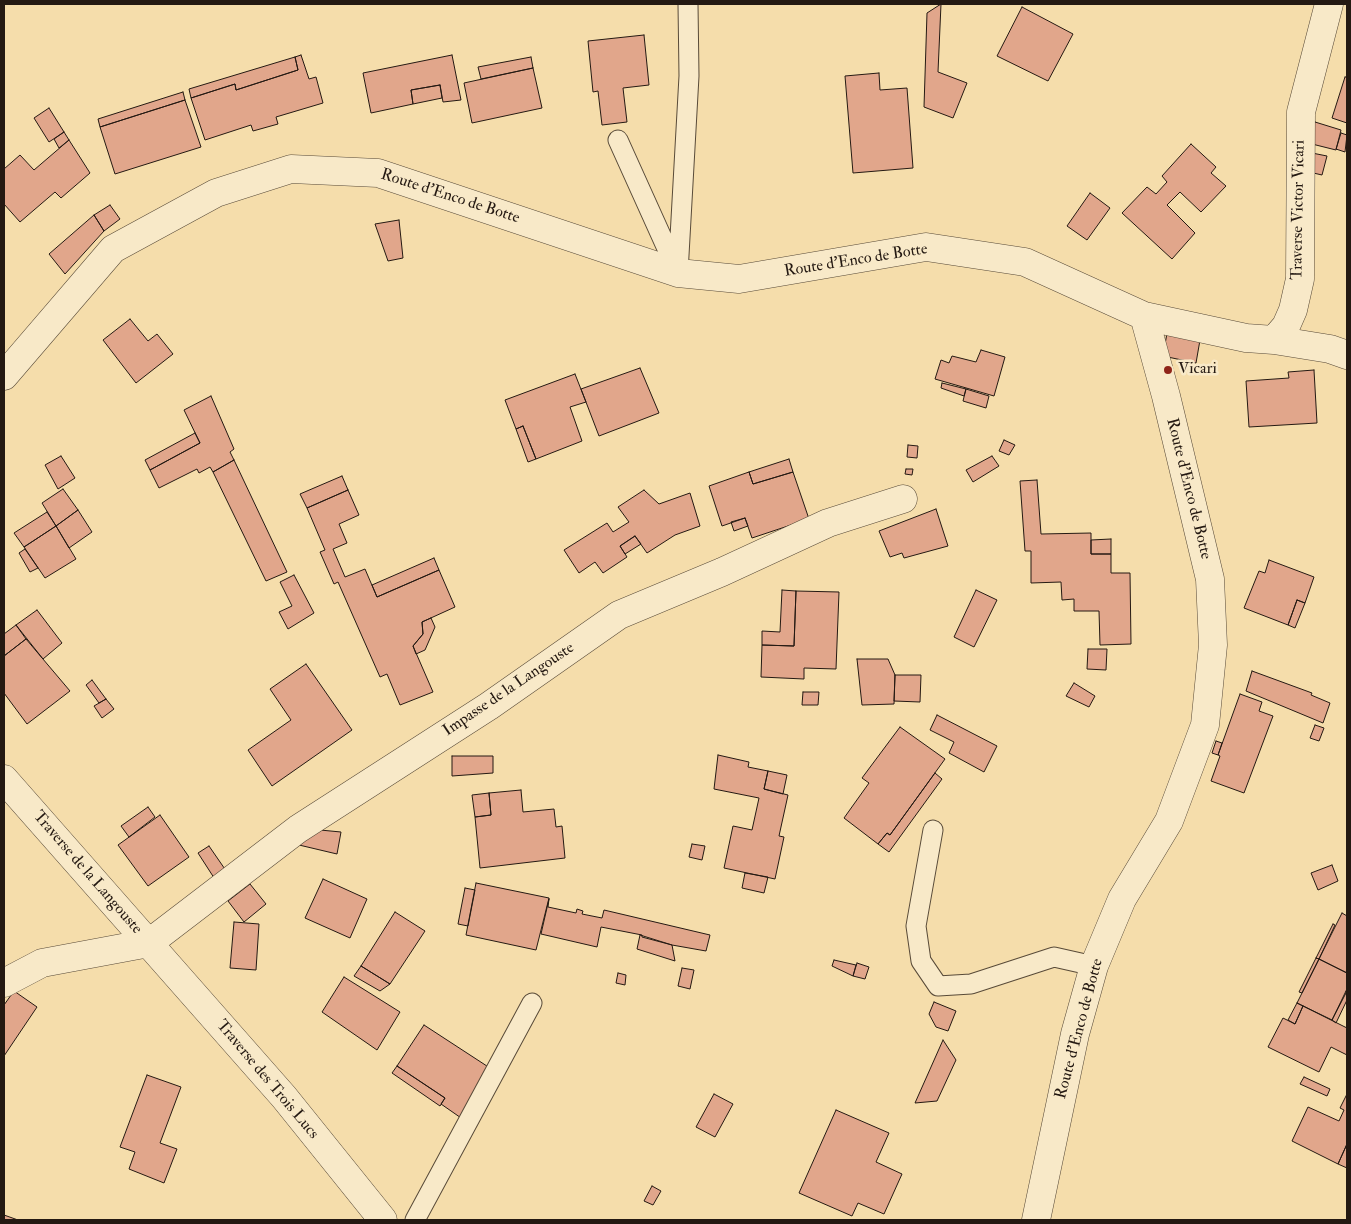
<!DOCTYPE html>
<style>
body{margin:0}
#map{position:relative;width:1351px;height:1224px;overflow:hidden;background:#f5ddab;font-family:"IM FELL Double Pica",serif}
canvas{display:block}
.frame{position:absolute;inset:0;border:5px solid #241912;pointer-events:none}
</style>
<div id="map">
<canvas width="1351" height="1224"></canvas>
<div class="frame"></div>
</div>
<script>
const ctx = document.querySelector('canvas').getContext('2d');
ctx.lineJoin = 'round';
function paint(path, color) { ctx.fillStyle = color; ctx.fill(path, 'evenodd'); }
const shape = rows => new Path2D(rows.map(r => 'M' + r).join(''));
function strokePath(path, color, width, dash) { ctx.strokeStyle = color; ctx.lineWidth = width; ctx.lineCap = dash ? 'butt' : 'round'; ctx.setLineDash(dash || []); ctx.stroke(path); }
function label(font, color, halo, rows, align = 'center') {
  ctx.font = font + ' "IM FELL Double Pica",serif'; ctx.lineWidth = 5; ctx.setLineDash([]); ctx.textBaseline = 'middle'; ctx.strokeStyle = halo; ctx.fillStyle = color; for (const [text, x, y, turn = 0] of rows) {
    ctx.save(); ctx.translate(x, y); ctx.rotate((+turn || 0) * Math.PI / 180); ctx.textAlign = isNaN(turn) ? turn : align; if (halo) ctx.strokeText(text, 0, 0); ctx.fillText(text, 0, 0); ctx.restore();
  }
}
const building = shape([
 [941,4,938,72,967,83,953,118,924,107,927,13,941,4],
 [1022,7,1073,34,1048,81,997,56,1022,7],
 [644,35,649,85,623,88,627,122,602,125,598,91,593,92,588,41,644,35],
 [301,55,309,79,316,77,323,103,276,117,278,124,253,131,251,125,205,140,191,98,235,84,236,90,298,70,295,57,301,55],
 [452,55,461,100,443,102,440,85,411,90,413,104,371,113,363,73,452,55],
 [295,57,298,70,236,90,235,84,191,98,189,89,295,57],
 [531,57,533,68,481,79,478,67,531,57],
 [533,68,542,108,472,123,464,83,533,68],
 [879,73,880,90,907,88,913,168,853,173,845,76,879,73],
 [1345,77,1347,77,1347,123,1332,118,1345,77],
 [440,85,442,98,413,104,411,90,440,85],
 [183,92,185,100,100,127,98,119,183,92],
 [185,100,201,147,115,174,100,127,185,100],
 [49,108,64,132,49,142,34,118,49,108],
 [1315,122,1341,130,1336,150,1308,143,1315,122],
 [64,132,69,140,59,148,54,139,64,132],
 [1341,133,1347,135,1345,152,1336,149,1341,133],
 [69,140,90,173,61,198,55,192,20,222,4,204,4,169,20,155,34,170,69,140],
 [1191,144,1216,167,1211,173,1226,186,1201,212,1180,192,1167,205,1195,233,1172,259,1122,213,1147,187,1156,194,1167,182,1162,176,1191,144],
 [1312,153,1327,156,1322,175,1309,172,1312,153],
 [1090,193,1110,208,1087,240,1067,226,1090,193],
 [110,205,120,219,104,231,94,215,110,205],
 [94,215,104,231,65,274,49,254,94,215],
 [399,220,403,258,388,261,375,224,399,220],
 [130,319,148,341,157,334,173,354,136,383,103,340,130,319],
 [1167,333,1200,340,1196,363,1163,356,1167,333],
 [981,350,1005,357,994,396,935,379,941,360,949,363,952,356,976,362,981,350],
 [640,368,659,413,599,436,581,389,640,368],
 [1314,370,1317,423,1249,427,1246,381,1289,378,1288,372,1314,370],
 [575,374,586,402,570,407,582,441,536,459,523,426,516,429,505,400,575,374],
 [942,383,966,389,964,396,941,388,942,383],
 [966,389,989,396,986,408,963,401,966,389],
 [211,396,234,449,230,452,234,460,213,472,210,467,199,473,197,469,159,488,150,470,200,443,184,410,211,396],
 [523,426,536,459,528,462,516,429,523,426],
 [195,433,200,443,150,470,145,460,195,433],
 [1004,440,1015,445,1009,455,999,451,1004,440],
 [908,445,918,446,917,458,907,457,908,445],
 [61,456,75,478,58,489,45,465,61,456],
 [992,456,999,466,973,482,966,470,992,456],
 [789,459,793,472,753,484,749,472,789,459],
 [234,460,287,572,266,581,213,472,234,460],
 [906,469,913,469,912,475,905,474,906,469],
 [749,472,753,484,793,472,809,519,752,538,745,518,722,526,709,486,749,472],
 [342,476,348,490,307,508,300,494,342,476],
 [1037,480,1041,534,1091,533,1091,554,1111,554,1111,573,1130,573,1131,644,1100,645,1099,611,1074,611,1074,599,1062,600,1061,582,1031,583,1031,551,1025,551,1020,481,1037,480],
 [63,489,78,510,56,526,42,503,63,489],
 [348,490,359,515,339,524,347,543,333,549,345,577,365,569,377,597,439,570,455,607,422,622,423,634,413,646,433,692,400,705,387,674,380,677,338,582,334,584,320,552,325,550,307,508,348,490],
 [644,490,659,504,690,493,700,526,675,535,647,553,635,536,620,546,627,557,603,573,595,562,579,573,564,550,607,523,613,532,629,522,618,507,644,490],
 [936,509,948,546,904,558,902,553,890,557,879,531,936,509],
 [78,510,92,532,69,548,56,526,78,510],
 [47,512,56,526,24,547,14,533,47,512],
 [745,518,748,526,734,531,731,522,745,518],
 [56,526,76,559,45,578,24,547,56,526],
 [635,536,641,544,625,554,620,546,635,536],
 [1111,539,1111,554,1091,554,1091,540,1111,539],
 [25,549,38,568,30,572,19,553,25,549],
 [434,558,439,570,377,597,372,585,434,558],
 [1269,560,1314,577,1305,603,1297,600,1288,625,1244,608,1259,571,1265,573,1269,560],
 [294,575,314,613,288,629,279,612,292,606,280,582,294,575],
 [782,590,796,591,794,646,762,645,762,631,780,632,782,590],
 [976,590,997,600,974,647,954,637,976,590],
 [796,591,839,592,836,669,804,668,804,679,761,677,762,645,794,646,796,591],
 [1297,600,1305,603,1295,628,1288,625,1297,600],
 [37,610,62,643,43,659,16,625,37,610],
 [431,618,435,627,425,650,416,654,413,646,423,634,422,622,431,618],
 [16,625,26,639,4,656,4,634,16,625],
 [26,639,70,691,27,724,4,693,4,656,26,639],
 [1088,649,1107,649,1106,670,1087,669,1088,649],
 [857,659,888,659,895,675,894,704,862,705,857,659],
 [306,664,352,730,272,786,248,750,291,720,270,689,306,664],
 [1252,671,1312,693,1311,695,1330,703,1323,723,1246,691,1252,671],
 [895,675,921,675,920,702,894,701,895,675],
 [92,680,106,699,99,703,86,685,92,680],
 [1074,683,1095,696,1089,707,1066,696,1074,683],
 [803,692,819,692,818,705,802,705,803,692],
 [1240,694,1262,702,1259,711,1273,716,1244,793,1211,781,1220,756,1218,755,1240,694],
 [106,699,114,709,102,718,94,706,106,699],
 [937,715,997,746,984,772,949,753,954,742,930,730,937,715],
 [1315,725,1324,728,1319,741,1310,738,1315,725],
 [900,727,945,759,890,835,887,833,878,844,844,818,869,783,862,778,900,727],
 [1216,741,1222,743,1218,755,1212,753,1216,741],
 [718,755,749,762,748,767,768,771,764,789,788,795,779,836,784,837,775,879,724,868,733,826,752,830,759,798,714,789,718,755],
 [452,756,493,756,493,773,452,776,452,756],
 [768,771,787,775,783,794,764,789,768,771],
 [935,773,942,779,889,852,878,844,887,833,890,835,935,773],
 [521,790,523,812,554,809,556,827,562,826,565,858,480,868,475,817,491,815,489,793,521,790],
 [489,793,491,815,475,817,472,795,489,793],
 [148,807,155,817,129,837,121,826,148,807],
 [160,815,189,857,148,886,118,845,160,815],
 [320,830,341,832,337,854,299,845,320,830],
 [692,844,705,846,702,860,689,857,692,844],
 [209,846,229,875,218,884,198,853,209,846],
 [1332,865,1338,881,1318,890,1311,873,1332,865],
 [745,873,768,877,764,893,742,888,745,873],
 [323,879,367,899,350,938,305,918,323,879],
 [476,883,549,898,536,950,466,935,476,883],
 [250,884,266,904,244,922,228,901,250,884],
 [465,888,475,890,468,926,458,924,465,888],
 [549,899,548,907,576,913,577,909,583,911,582,914,602,918,604,910,710,935,706,951,672,945,642,937,642,935,601,927,597,947,541,934,549,899],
 [395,912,425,931,390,984,361,966,395,912],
 [1342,913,1347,916,1347,973,1319,959,1342,913],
 [234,922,259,924,256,970,230,968,234,922],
 [1333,924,1335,925,1319,959,1316,958,1333,924],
 [640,935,672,945,675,961,637,949,640,935],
 [1316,958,1319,959,1302,993,1299,992,1316,958],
 [1319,959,1347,973,1347,991,1332,1020,1297,1003,1319,959],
 [834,960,856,965,853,976,832,966,834,960],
 [857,963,869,967,865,979,853,976,857,963],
 [361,966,390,984,380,991,354,976,361,966],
 [682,968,694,970,690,989,678,986,682,968],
 [618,973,626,975,625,985,616,983,618,973],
 [344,977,400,1012,377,1050,322,1012,344,977],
 [14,991,37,1007,4,1056,4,1005,14,991],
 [1346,991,1347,1000,1336,1023,1332,1020,1346,991],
 [934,1002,956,1011,948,1031,936,1027,929,1014,934,1002],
 [1297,1003,1303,1006,1295,1024,1288,1020,1297,1003],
 [1303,1006,1347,1028,1347,1055,1331,1047,1319,1072,1268,1047,1283,1018,1295,1024,1303,1006],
 [424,1025,493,1070,464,1120,441,1104,445,1098,397,1066,424,1025],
 [943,1040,956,1060,937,1101,915,1103,943,1040],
 [397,1066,445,1098,440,1106,392,1073,397,1066],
 [147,1075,181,1087,160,1143,177,1149,164,1183,129,1169,135,1152,120,1147,147,1075],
 [1304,1077,1330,1089,1327,1096,1300,1084,1304,1077],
 [714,1094,733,1104,715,1137,696,1127,714,1094],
 [1347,1094,1347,1144,1338,1164,1292,1141,1308,1107,1339,1121,1344,1110,1340,1108,1347,1094],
 [836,1110,889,1133,876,1162,902,1174,884,1214,858,1203,852,1216,799,1193,836,1110],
 [1347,1144,1347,1168,1338,1164,1347,1144],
 [652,1186,661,1191,653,1205,644,1201,652,1186],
 [4,1215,18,1220,4,1220,4,1215]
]);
const lane = shape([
 [618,140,678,273,689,76,688,4],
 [933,830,916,926,921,961,938,986,971,984,1054,957,1094,966],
 [415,1220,532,1003]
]);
const street = shape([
 [1144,316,1246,338,1274,340,1286,326,1293,310,1300,279,1301,112,1329,4],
 [1274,340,1330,349,1347,355],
 [4,376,113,249,216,193,291,169,378,173,678,273,739,279,926,247,1025,262,1144,316,1166,396,1210,579,1213,645,1205,725,1169,821,1122,899,1094,966,1075,1034,1036,1220],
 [4,779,284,1097,383,1220],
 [4,983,42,963,149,943,298,829,489,706,619,615,722,572,828,523,903,499]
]);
const markers = [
 [1168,370,5,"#8f2418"]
];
const streetNames = [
 ["Route d'Enco de Botte",450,197,18],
 ["Traverse Victor Vicari",1299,210,-89],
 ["Route d'Enco de Botte",856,261,-9],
 ["Route d'Enco de Botte",1188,489,76],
 ["Impasse de la Langouste",509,690,-34],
 ["Traverse de la Langouste",87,873,49],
 ["Route d'Enco de Botte",1080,1029,-75],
 ["Traverse des Trois Lucs",267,1080,50]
];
const poiNames = [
 ["Vicari",1178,370]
];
paint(building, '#e1a68b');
strokePath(building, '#241912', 1);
strokePath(lane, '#584a38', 21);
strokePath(street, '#584a38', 29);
strokePath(lane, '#f8e9c8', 19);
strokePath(street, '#f8e9c8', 28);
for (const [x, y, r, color] of markers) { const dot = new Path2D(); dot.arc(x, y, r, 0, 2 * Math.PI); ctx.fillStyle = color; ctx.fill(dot); strokePath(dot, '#f8e9c8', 2); }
label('16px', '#241912', '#f8e9c8', streetNames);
label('16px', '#241912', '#f8e9c8', poiNames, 'left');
</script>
